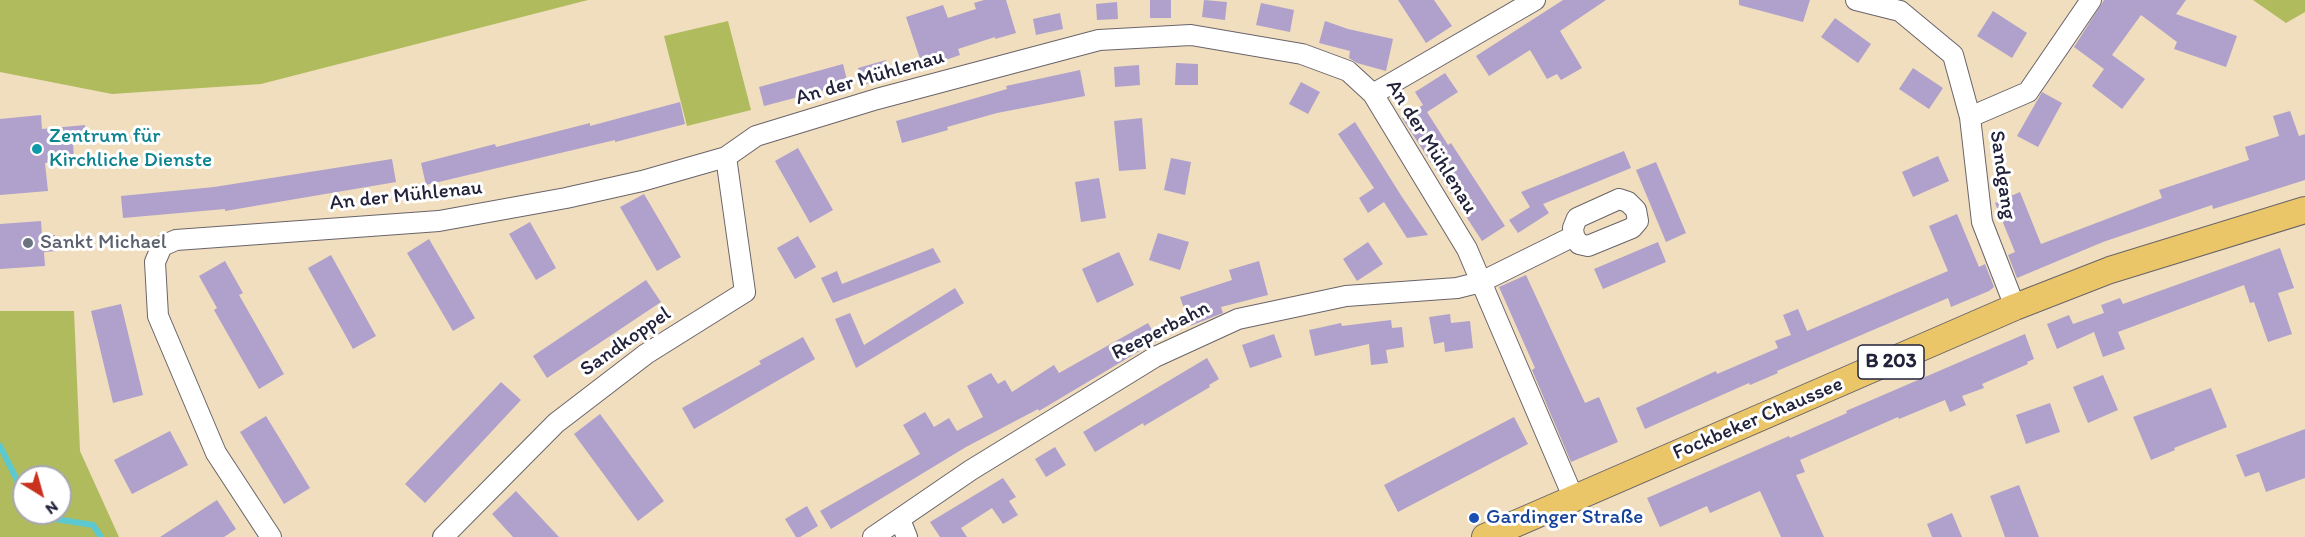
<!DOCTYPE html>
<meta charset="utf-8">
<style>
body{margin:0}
#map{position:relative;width:2305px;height:537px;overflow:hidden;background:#f0debe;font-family:Itim,sans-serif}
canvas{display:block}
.north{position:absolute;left:12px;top:465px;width:60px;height:60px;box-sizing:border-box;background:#fff;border:2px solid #a7a7b1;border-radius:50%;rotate:143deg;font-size:16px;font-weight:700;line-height:24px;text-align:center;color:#22223b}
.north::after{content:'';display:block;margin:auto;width:21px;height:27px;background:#c8321e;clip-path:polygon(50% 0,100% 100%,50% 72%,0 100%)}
</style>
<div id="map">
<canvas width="2305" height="537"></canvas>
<div class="north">N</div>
</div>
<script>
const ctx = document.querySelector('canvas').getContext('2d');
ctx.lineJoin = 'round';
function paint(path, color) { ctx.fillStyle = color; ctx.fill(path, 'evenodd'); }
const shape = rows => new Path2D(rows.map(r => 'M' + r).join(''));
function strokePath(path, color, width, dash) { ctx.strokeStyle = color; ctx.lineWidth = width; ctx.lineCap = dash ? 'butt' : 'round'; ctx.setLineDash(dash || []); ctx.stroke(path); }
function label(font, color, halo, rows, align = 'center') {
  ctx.font = font + ' Itim,sans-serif'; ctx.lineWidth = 6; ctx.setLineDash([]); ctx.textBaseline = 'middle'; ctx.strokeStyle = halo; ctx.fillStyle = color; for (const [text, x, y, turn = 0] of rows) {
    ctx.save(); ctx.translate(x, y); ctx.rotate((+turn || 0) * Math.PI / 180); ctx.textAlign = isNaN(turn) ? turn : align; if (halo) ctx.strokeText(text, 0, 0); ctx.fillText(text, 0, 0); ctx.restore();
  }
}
const green = shape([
 [0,0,588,0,261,84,112,94,0,72],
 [2253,0,2305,0,2305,12,2286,23],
 [728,21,751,110,687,126,664,36],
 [0,311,74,311,80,451,119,537,0,537],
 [24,477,60,477,60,513,24,513]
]);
const stream = shape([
 [0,446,24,494],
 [34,513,36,516,93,525,101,537]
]);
const building = shape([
 [984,0,1006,0,1016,33,995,39,995,37,958,49,960,55,923,68,906,17,943,5,948,18,976,9,974,3],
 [1150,0,1171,0,1171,18,1150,18],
 [1204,0,1227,2,1225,20,1202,17],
 [1398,0,1434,0,1452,26,1426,43],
 [1563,0,1606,0,1560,31,1582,68,1561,80,1557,74,1547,79,1530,50,1489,76,1476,56],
 [1739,0,1810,0,1803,22,1739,5],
 [2104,0,2186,0,2176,14,2237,36,2226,67,2174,49,2177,42,2141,15,2112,55,2145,79,2122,109,2092,86,2104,69,2074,47],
 [1117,2,1118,19,1097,20,1096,4],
 [1261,3,1294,10,1290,32,1256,25],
 [1993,11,2027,33,2012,58,1977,36],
 [1060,13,1063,29,1036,35,1033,19],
 [1835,18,1871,44,1858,63,1821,37],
 [1325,21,1348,29,1393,39,1386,71,1357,63,1349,58,1350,51,1319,43],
 [886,60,891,77,863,85,858,68],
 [1176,63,1198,64,1198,85,1175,85],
 [843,64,848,84,764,106,759,87],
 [1139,65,1140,85,1115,87,1114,67],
 [1913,68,1943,88,1929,109,1899,89],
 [1080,70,1085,96,997,113,947,127,948,130,902,143,896,121,1007,89,1006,86],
 [1445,73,1458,92,1427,112,1448,145,1451,143,1505,226,1482,241,1402,118,1423,105,1415,92],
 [1301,82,1320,92,1308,114,1289,104],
 [2042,92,2062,103,2038,147,2017,136],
 [680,102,685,124,615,142,615,140,426,185,421,163,495,144,496,147,590,123,590,126],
 [2290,111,2299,136,2305,134,2305,180,2213,209,2212,205,2103,242,2017,278,2008,255,2015,252,1995,203,2020,192,2041,244,2162,198,2159,190,2249,160,2245,147,2279,136,2273,116],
 [41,115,42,129,85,125,86,141,73,142,74,160,45,163,48,191,0,195,0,119],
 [1142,118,1146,169,1119,171,1114,121],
 [1355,122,1402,197,1428,235,1407,238,1384,202,1368,213,1359,198,1374,188,1338,134],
 [798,148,833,210,810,223,775,161],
 [1624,151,1631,168,1543,204,1549,213,1518,233,1509,220,1530,207,1521,192],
 [1938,156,1949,181,1913,197,1902,172],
 [1171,158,1191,162,1185,195,1164,190],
 [392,159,396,182,225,211,225,209,123,218,121,196,214,187],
 [1656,162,1686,233,1666,242,1636,170],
 [1099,178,1106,218,1081,222,1075,182],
 [644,194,681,257,657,271,620,207],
 [1957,214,1979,267,1985,264,1994,287,1989,291,1951,307,1948,298,1777,371,1778,373,1750,385,1749,383,1645,429,1636,408,1716,371,1717,374,1778,348,1775,341,1791,335,1783,315,1798,309,1807,331,1948,271,1929,226],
 [41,221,42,236,55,235,56,251,44,252,45,266,0,269,0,224],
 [530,222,556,268,536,280,509,234],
 [1158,233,1189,242,1180,270,1149,260],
 [798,236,816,267,795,279,777,248],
 [429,239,475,318,453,331,407,253],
 [1368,242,1383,264,1357,281,1343,259],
 [1658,242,1666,262,1603,289,1594,269],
 [933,248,941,262,833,303,821,278,837,271,842,284],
 [2280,248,2294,288,2278,293,2292,334,2268,342,2254,302,2250,303,2244,285,2118,332,2125,349,2103,357,2094,332,2057,349,2047,324,2069,315,2073,324,2104,313,2101,305,2120,298,2123,304],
 [1119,252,1134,285,1097,303,1082,269],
 [331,255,376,336,353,349,308,268],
 [225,261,243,293,239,295,284,374,259,389,214,310,217,308,199,276],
 [1259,261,1268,295,1221,307,1223,313,1190,326,1180,297,1232,280,1229,270],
 [1526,275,1585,403,1599,397,1618,442,1571,462,1532,370,1535,368,1499,287],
 [646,280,661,302,547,378,533,356],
 [955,288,964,303,856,368,835,319,850,313,864,345],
 [121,304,143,395,113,403,91,311],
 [1450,314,1451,323,1470,321,1473,348,1445,352,1444,342,1434,344,1429,317],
 [1391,320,1392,328,1402,327,1404,347,1386,350,1388,363,1371,365,1369,344,1315,356,1309,330,1341,323,1342,326],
 [1148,323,1158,340,1039,411,1038,409,966,447,831,529,820,511,920,454,903,425,925,412,934,427,949,418,957,431,983,417,967,386,991,373,998,384,1005,380,1012,392,1054,365,1059,373],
 [1274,334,1282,357,1250,368,1242,345],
 [2025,334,2034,359,2027,362,2028,364,1982,384,1984,388,1962,396,1966,405,1950,412,1945,400,1899,419,1898,417,1800,460,1805,472,1796,475,1824,537,1781,537,1760,491,1710,513,1707,506,1660,527,1647,498,1789,436,1790,438,1847,413,1846,411],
 [803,337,815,359,694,429,682,408,761,364,759,361],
 [1207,358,1219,379,1209,385,1210,387,1144,426,1143,423,1095,452,1083,432],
 [2103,375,2118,410,2088,423,2073,387],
 [501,382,521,400,425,503,405,484],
 [2211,388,2227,427,2174,448,2175,450,2151,460,2133,417],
 [2050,403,2060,432,2026,444,2016,415],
 [600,414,664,501,638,521,574,434],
 [266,416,310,488,284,504,240,432],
 [1514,417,1528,444,1398,512,1384,485],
 [2305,429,2305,478,2266,492,2259,472,2245,477,2236,455],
 [170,431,188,465,132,494,114,460],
 [1055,447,1066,465,1046,477,1035,459],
 [1003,478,1016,497,1009,501,1018,515,1003,524,992,508,961,528,967,537,940,537,930,522],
 [2019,485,2039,537,2005,537,1990,496],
 [516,491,559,537,513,537,492,514],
 [217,500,236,529,224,537,160,537],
 [807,506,818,526,800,537,796,537,785,519],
 [1952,513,1962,537,1932,537,1927,524]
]);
const minor = shape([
 [1856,0,1900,11,1953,55,1970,117],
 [1373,94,1535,0],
 [1619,199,1628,202,1636,210,1638,221,1632,228,1588,246,1579,244,1574,236,1573,228,1577,218,1619,199],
 [2015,307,1982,222,1970,117,2028,92,2091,0],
 [900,520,907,537],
 [271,537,216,453,158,316,155,262,162,246,176,240,439,221,566,198,642,181,726,157,756,136,877,99,1099,40,1191,35,1302,54,1348,71,1373,94,1467,249,1574,499],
 [443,537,556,423,646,354,745,292,726,157],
 [873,537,971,470,1155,357,1238,319,1346,296,1457,288,1481,282,1574,236]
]);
const major = shape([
 [1485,537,2015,307,2110,270,2305,210]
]);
const markers = [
 [37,149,6,"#0f9aa8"],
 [28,243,6,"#6b7280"],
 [1474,518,6,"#1a4fb4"]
];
const shields = [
 [1891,362,66]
];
const shieldNames = [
 ["B 203",1891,362]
];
const streetNames = [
 ["An der Mühlenau",870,78,-16],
 ["An der Mühlenau",1431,147,58],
 ["Sandgang",2002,175,82],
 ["An der Mühlenau",406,196,-6],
 ["Reeperbahn",1161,331,-27],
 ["Sandkoppel",626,342,-35],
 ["Fockbeker Chaussee",1758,419,-23]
];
const cultureNames = [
 ["Zentrum für",49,137],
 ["Kirchliche Dienste",49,161]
];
const worshipNames = [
 ["Sankt Michael",40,243]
];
const transitNames = [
 ["Gardinger Straße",1486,518]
];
paint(green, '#afbb5d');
strokePath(stream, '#5cc9d0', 6);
paint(building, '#afa1cb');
strokePath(minor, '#6a6469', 22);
strokePath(major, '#6a6469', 28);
strokePath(minor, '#fff', 20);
strokePath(major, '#ebc669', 26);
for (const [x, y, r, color] of markers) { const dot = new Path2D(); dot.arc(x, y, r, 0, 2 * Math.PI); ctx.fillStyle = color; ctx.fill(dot); strokePath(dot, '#fff', 2); }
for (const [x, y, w] of shields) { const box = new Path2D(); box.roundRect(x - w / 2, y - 17, w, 34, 4.5); ctx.fillStyle = '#fff'; ctx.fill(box); strokePath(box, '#22223b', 1.5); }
label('bold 20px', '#22223b', null, shieldNames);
label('21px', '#22223b', '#fff', streetNames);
label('21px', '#0d838f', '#fff', cultureNames, 'left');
label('21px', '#5b616d', '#fff', worshipNames, 'left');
label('21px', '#164399', '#fff', transitNames, 'left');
</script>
